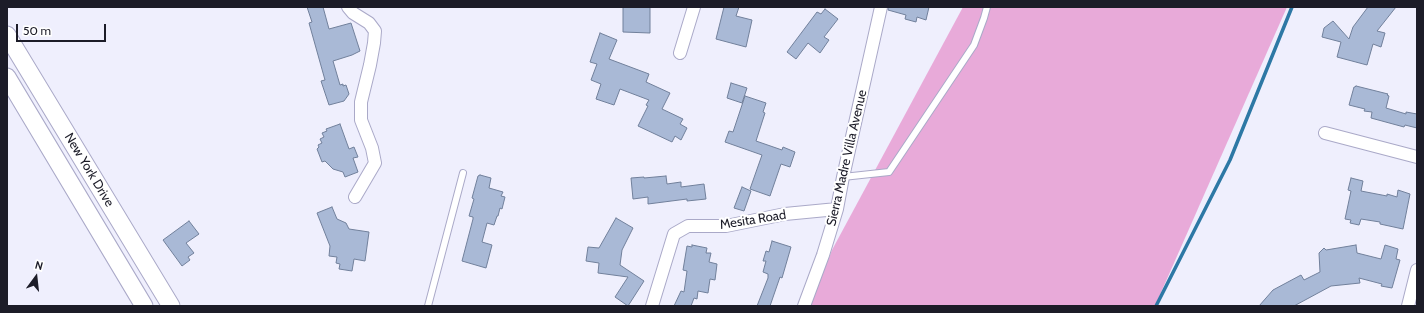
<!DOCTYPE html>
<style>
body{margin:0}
#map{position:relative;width:1424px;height:313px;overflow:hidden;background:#efeffd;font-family:Cabin,sans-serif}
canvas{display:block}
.frame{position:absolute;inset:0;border:8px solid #1c1c28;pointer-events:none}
.north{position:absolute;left:16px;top:257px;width:40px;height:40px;-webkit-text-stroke:3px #fff;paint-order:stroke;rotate:15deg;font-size:11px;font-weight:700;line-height:16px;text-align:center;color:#1c1c28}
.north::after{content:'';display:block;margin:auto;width:14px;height:18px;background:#1c1c28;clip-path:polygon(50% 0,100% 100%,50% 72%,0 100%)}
.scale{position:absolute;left:16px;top:24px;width:90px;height:18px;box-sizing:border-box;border:2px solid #1c1c28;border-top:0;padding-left:5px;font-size:12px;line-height:14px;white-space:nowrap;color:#1c1c28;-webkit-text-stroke:3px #fff;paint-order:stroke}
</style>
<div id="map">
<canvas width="1424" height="313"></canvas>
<div class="frame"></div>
<div class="north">N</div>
<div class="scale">50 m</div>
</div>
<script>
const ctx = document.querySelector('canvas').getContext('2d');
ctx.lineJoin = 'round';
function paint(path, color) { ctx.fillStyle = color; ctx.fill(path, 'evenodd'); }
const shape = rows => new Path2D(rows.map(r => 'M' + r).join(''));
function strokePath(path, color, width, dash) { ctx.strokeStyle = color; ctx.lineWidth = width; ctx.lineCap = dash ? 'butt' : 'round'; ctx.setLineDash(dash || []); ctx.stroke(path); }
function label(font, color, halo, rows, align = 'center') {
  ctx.font = font + ' Cabin,sans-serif'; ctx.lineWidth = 4; ctx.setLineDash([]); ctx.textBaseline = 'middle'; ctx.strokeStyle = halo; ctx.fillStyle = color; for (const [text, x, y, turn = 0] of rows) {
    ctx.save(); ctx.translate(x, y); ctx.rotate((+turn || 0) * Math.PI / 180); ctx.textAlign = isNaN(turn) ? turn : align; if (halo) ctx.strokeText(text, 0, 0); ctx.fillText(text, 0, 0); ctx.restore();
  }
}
const green = shape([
 [963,7,1287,7,1155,306,810,306,832,250]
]);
const stream = shape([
 [1156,306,1230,160,1292,7]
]);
const building = shape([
 [307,7,323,7,329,29,351,23,360,51,352,55,333,61,340,85,343,84,343,86,346,85,349,94,344,101,329,105,321,81,325,80,309,23,312,22,307,7],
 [623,7,650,7,650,33,623,32,623,7],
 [724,7,739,7,736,16,752,20,746,47,716,39,724,7],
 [888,7,929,7,926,20,917,17,916,22,905,19,906,15,888,10,888,7],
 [1368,7,1396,7,1377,31,1385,33,1381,47,1373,44,1367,65,1337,57,1341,42,1322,37,1324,28,1333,21,1349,39,1353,27,1368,7],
 [825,9,838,19,824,37,829,40,820,53,808,43,796,59,787,52,817,12,821,14,825,9],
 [600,33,617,40,609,59,649,74,646,82,670,93,662,109,683,119,680,124,687,128,681,140,675,136,672,142,638,126,648,106,646,105,649,100,620,89,614,105,596,99,601,84,591,80,597,64,590,62,600,33],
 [731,83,747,88,742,103,727,98,731,83],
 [1356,86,1388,94,1387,95,1389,96,1386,108,1406,114,1406,112,1417,114,1417,128,1405,125,1404,127,1371,118,1372,112,1364,111,1365,109,1349,105,1354,87,1355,87,1356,86],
 [745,96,766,103,763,112,765,113,756,141,782,150,783,147,795,152,790,167,781,164,770,196,750,189,762,155,725,142,729,131,733,132,745,96],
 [340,124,349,149,354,147,358,157,353,158,358,172,345,177,343,172,333,169,325,161,322,162,317,149,319,147,318,145,322,143,320,139,324,137,322,133,327,131,326,129,340,124],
 [480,175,491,178,489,188,503,192,501,196,505,197,502,209,500,208,498,216,497,216,494,225,487,223,482,242,492,245,486,268,462,261,473,219,473,217,469,216,474,199,472,198,478,176,480,175],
 [666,176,667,184,681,182,681,187,704,184,706,199,687,201,687,199,648,204,648,197,633,199,631,178,644,177,644,178,666,176],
 [1351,178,1363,181,1361,191,1387,196,1387,194,1397,197,1398,190,1410,194,1403,229,1380,224,1380,222,1361,219,1359,225,1350,223,1351,220,1345,219,1351,191,1348,190,1351,178],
 [742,187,751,191,744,211,734,208,742,187],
 [332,207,337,219,346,223,349,229,369,232,365,261,354,259,352,271,339,269,340,264,336,263,337,257,329,256,330,246,317,213,332,207],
 [616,218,633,228,622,250,620,265,644,281,628,306,615,297,628,277,598,273,599,263,586,261,588,247,599,248,616,218],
 [189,221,199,234,186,243,194,253,188,257,190,260,182,266,163,240,189,221],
 [772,241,791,247,782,278,780,277,770,306,757,306,768,278,768,274,763,272,766,261,763,261,766,251,769,252,772,241],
 [692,245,707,248,706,253,711,253,709,262,717,264,715,280,710,279,708,293,698,291,697,299,694,298,691,306,674,306,681,291,684,292,687,271,683,270,687,246,692,247,692,245],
 [1356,245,1357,253,1381,259,1385,245,1398,249,1396,259,1400,260,1392,288,1381,286,1382,284,1359,278,1360,283,1331,286,1294,306,1259,306,1273,290,1301,275,1304,280,1320,272,1319,253,1324,248,1326,250,1356,245]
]);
const service = shape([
 [843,177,889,172,974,45,984,18,987,7],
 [428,306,463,173]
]);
const minor = shape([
 [348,7,353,13,369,23,375,31,374,43,370,65,361,102,361,120,372,148,375,163,355,197],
 [680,53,694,7],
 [1325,133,1417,157],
 [652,306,674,234,688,226,726,226,785,214,837,209],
 [804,306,823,255,837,209,843,177,881,7],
 [1408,306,1417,270]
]);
const secondary = shape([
 [7,35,171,306],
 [7,77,144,306]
]);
const streetNames = [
 ["Sierra Madre Villa Avenue",847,158,-77],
 ["New York Drive",89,170,59],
 ["Mesita Road",753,220,-9]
];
paint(green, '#e8aad9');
strokePath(stream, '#2d78a5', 3.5);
paint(building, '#a9b9d6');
strokePath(building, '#71809b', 1);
strokePath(service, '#aaa9c8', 8);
strokePath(minor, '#aaa9c8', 14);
strokePath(secondary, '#aaa9c8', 19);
strokePath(service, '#fff', 6);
strokePath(minor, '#fff', 12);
strokePath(secondary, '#fff', 17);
label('13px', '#1c1c28', '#fff', streetNames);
</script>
